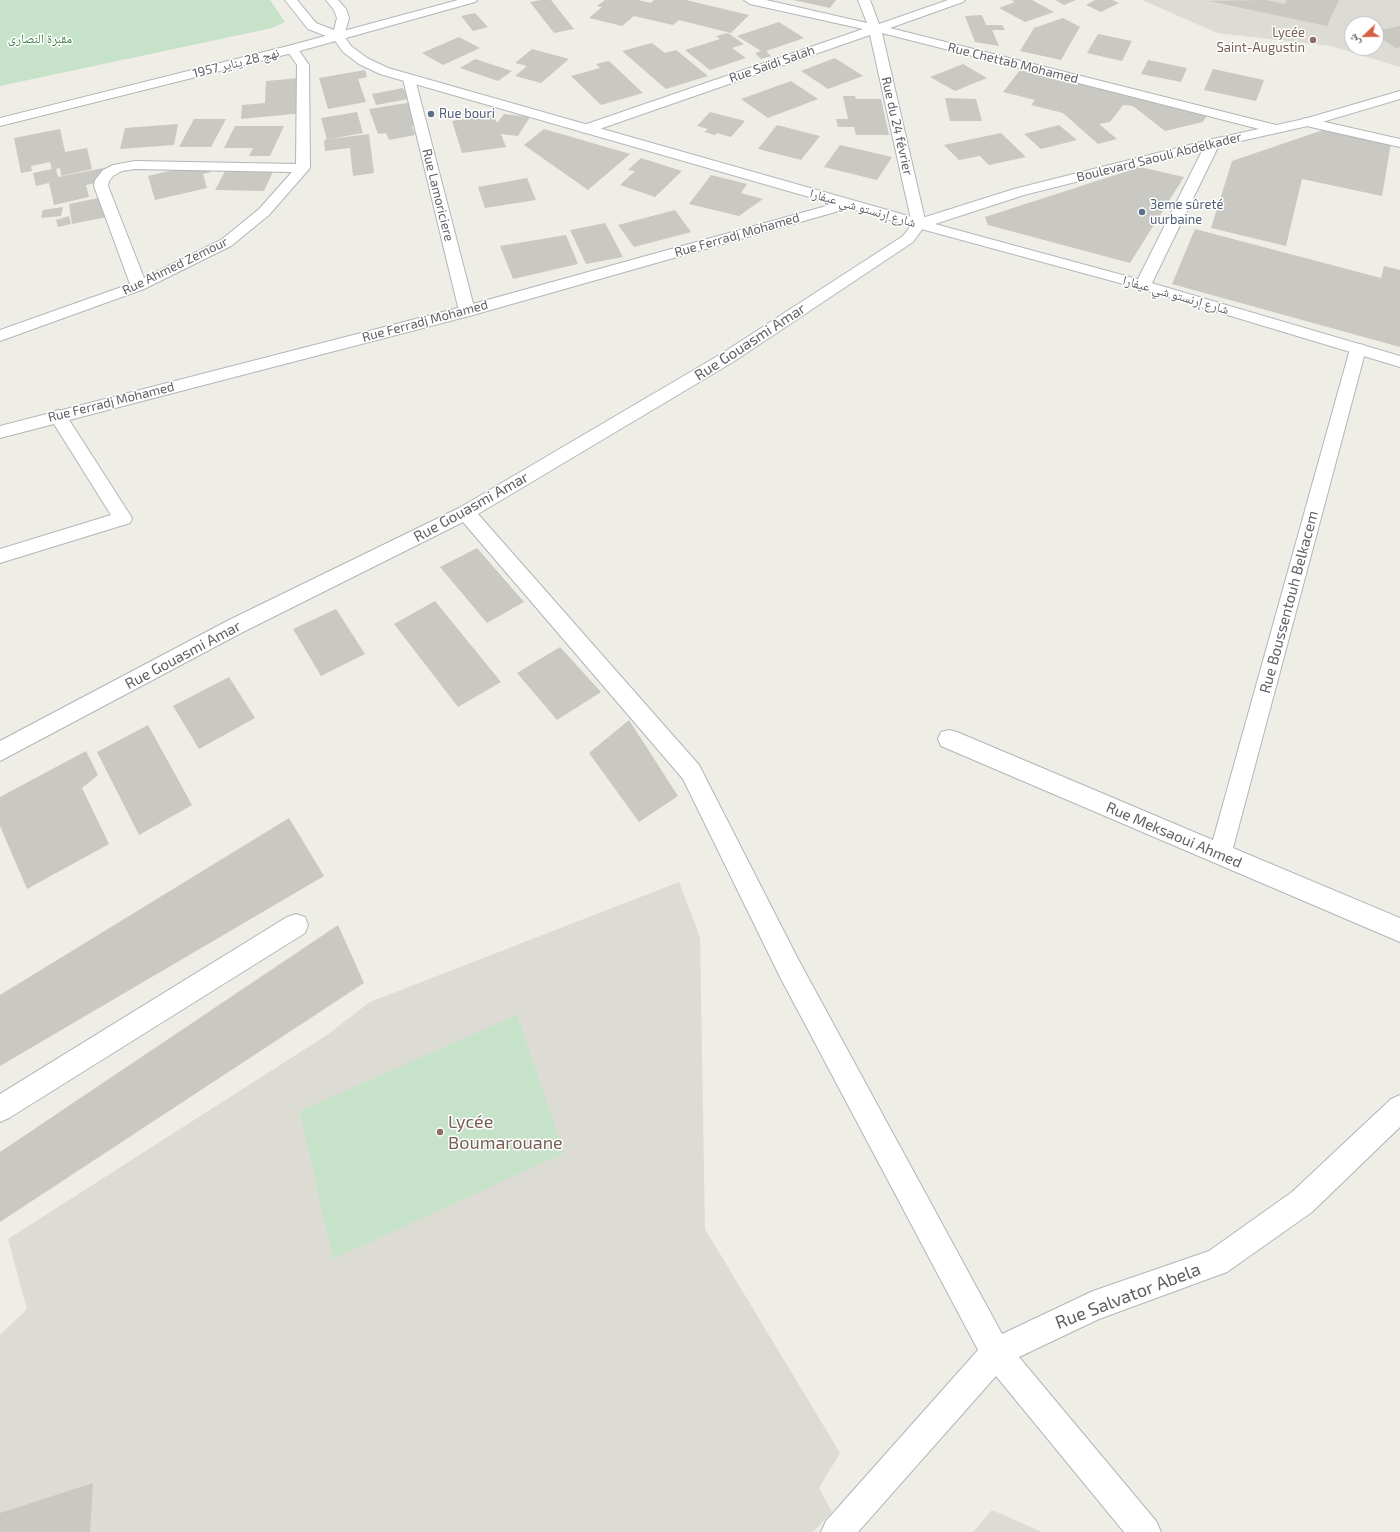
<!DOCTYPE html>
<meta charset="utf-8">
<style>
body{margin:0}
#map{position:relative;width:1400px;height:1532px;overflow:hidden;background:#eeede6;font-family:"Exo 2","Noto Naskh Arabic",sans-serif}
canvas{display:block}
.north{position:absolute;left:1344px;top:16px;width:40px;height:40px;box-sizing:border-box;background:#fff;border:1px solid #bfbfc1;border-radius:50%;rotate:248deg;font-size:11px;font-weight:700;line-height:16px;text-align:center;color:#5e6064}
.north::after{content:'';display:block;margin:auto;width:14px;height:18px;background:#d36147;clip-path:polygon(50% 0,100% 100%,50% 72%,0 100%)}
</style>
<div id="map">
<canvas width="1400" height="1532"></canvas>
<div class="north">ش</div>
</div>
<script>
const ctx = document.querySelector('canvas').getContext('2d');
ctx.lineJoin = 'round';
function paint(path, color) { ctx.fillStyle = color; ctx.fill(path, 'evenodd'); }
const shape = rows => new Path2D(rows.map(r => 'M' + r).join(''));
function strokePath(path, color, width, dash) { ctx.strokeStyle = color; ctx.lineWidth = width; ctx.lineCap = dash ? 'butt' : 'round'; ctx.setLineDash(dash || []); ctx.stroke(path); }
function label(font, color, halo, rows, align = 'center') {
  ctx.font = font + ' "Exo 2","Noto Naskh Arabic",sans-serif'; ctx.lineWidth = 3; ctx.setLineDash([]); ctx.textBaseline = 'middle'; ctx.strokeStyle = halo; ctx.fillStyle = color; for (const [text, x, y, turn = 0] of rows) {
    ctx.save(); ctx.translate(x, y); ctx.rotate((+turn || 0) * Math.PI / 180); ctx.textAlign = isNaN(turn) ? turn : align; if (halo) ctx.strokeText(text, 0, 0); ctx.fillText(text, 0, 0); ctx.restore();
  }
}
const education = shape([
 [1142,0,1400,0,1400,67,1331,46,1217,33],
 [1352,24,1376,24,1376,48,1352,48],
 [679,882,700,937,705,1229,840,1453,819,1488,832,1512,813,1532,0,1532,0,1335,27,1309,8,1239,327,1035,370,1002],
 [992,1510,1042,1532,973,1532]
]);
const green = shape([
 [0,0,270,0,285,22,272,28,0,86],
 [517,1015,564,1153,333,1259,300,1111]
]);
const building = shape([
 [541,0,551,0,574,29,554,33,530,2],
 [605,0,638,0,651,3,654,0,686,0,749,15,731,33,679,20,673,25,634,16,622,26,589,18,602,7,597,6],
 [793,0,836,0,830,8],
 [1011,0,1032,0,1054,12,1025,22,999,8,1015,2],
 [1055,0,1076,0,1064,5],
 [1095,0,1112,0,1119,3,1101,12,1086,5],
 [1265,0,1285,4,1287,0,1339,0,1327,26,1209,1],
 [475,13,488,27,473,31,461,16],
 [982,15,986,25,1002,25,1005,30,992,30,999,46,975,42,965,16],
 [1063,18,1080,27,1061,60,1020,51,1034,28],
 [779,22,804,38,766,51,771,56,761,59,755,53,761,51,737,36],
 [1400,26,1400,47,1396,48,1376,35,1376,31],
 [728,33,744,44,732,48,746,58,710,70,685,50,720,39,716,36],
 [1098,34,1132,41,1122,61,1087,53],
 [459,37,480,48,443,65,422,53],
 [652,43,665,53,676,50,708,76,666,89,622,51],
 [532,49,569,59,541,83,515,76,527,66,515,63],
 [835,58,863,76,828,89,801,71],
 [475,59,512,71,498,81,460,68],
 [1148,60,1187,68,1181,82,1141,74],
 [609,61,643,93,601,105,571,76,600,68,596,64],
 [963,64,987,78,955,91,930,77],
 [1213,69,1264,80,1256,101,1204,90],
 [365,70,367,77,358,79,366,102,328,109,319,78],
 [1020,70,1078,85,1080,82,1207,115,1203,122,1165,131,1133,106,1123,105,1110,122,1099,124,1117,139,1098,144,1063,113,1031,105,1035,100,1003,92],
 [310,77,309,101,304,113,241,119,242,105,265,103,266,81],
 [791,81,818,99,768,118,741,99],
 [403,88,408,99,376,105,372,94],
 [843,96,855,96,856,99,881,99,889,135,856,135,854,127,838,127,836,119,848,119],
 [945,98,976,99,982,121,950,121],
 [413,102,422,125,412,126,415,135,389,140,386,133,378,134,369,109],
 [357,112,363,133,329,139,369,134,374,173,353,176,350,148,325,151,324,140,327,139,321,118],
 [710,112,745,121,731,137,717,133,715,135,704,132,708,129,697,126],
 [504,114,530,117,518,136,501,134,506,147,462,153,452,121,494,115,497,123],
 [194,119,226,119,211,147,179,147],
 [178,124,174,145,120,149,125,128],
 [777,125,820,136,801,160,758,149],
 [1059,125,1077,140,1041,149,1024,134],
 [235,126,284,126,270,156,249,156,253,148,224,148],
 [60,129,65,152,87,148,92,169,61,176,60,168,56,169,58,177,103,168,106,181,86,185,89,197,54,205,49,183,36,186,33,173,52,169,50,162,31,166,32,171,21,173,14,138],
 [544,129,630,154,588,190,524,145],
 [1326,129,1391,143,1382,196,1302,179,1286,246,1211,228,1232,161],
 [1001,133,1026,157,989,165,980,156,959,160,944,145],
 [840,145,892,157,877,180,824,167],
 [641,158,682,171,655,197,620,185,635,171,628,170],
 [208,162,211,172,203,174,207,188,155,200,148,176],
 [229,164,276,165,264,191,215,190],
 [1140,167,1184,177,1130,263,988,225,985,217],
 [711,175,747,184,741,193,763,199,739,216,689,204],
 [527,178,536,200,485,208,478,187],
 [108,196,112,216,72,224,69,204],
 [63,207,61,216,41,218,43,210],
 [675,210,691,232,634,247,618,225],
 [69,216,71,224,58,227,56,220],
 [605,223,623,257,586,264,570,230],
 [1195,229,1381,278,1384,266,1400,270,1400,347,1172,284],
 [566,235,578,264,513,279,500,246],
 [477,548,524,602,487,623,440,567],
 [435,601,501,682,458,707,394,624],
 [336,609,365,654,321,676,293,629],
 [560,647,601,692,557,720,517,673],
 [229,677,255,718,199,749,173,706],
 [629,720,678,796,639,822,589,753],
 [148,725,192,805,139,835,97,752],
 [86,751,98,775,82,788,109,844,27,889,0,826,0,797],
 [289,818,324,876,0,1066,0,995],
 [338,925,364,983,0,1222,0,1152],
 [93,1483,90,1532,0,1532,0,1513]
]);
const minor = shape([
 [744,0,766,0,867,23,858,0,870,0,879,24,948,0,965,0,963,2,890,28,1280,126,1282,129,1280,132,1275,133,882,33,926,224,913,242,733,362,478,514,699,765,798,959,1002,1334,1093,1291,1209,1251,1292,1192,1391,1099,1400,1095,1400,1127,1312,1212,1227,1272,1099,1319,1019,1357,1156,1521,1161,1532,1124,1532,996,1376,858,1532,821,1532,826,1521,978,1350,780,977,683,779,463,522,243,632,0,761,0,741,229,620,459,508,721,354,903,236,912,224,870,35,591,132,586,133,581,132,579,129,581,126,863,29,750,4,744,0],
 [292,45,296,46,309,65,310,168,269,215,231,246,144,289,0,341,0,330,130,284,94,186,95,180,103,170,113,165,135,161,296,164,297,65,286,49,292,45],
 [135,169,292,172,259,209,221,240,144,278,108,186,109,181,113,176,122,171,135,169],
 [409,75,415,79,475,311,473,315,467,316,461,315,459,311,403,79,409,75],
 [1307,118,1400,139,1400,147,1302,125,1300,122,1302,119,1307,118],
 [1213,139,1218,140,1220,143,1151,285,1148,288,1138,288,1135,285,1206,143,1208,140,1213,139],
 [1358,344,1364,345,1366,349,1233,848,1400,918,1400,942,941,746,938,739,941,732,949,730,957,732,1213,840,1350,349,1352,345,1358,344],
 [58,410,64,412,132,518,130,523,0,563,0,549,111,515,49,416,52,412,58,410],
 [296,914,305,917,308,925,305,933,9,1118,0,1122,0,1094,287,917,296,914]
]);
const tertiary = shape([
 [458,0,477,0,475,2,296,52,0,126,0,118,288,46,458,0],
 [848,200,853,201,855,204,853,207,473,315,0,438,0,426,462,307,848,200]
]);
const secondary = shape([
 [285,0,297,0,316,23,334,30,337,18,334,10,326,0,338,0,346,9,349,18,344,36,351,46,367,58,388,68,919,219,1014,189,1213,139,1304,119,1400,91,1400,99,1312,125,1214,147,1024,195,935,224,1148,282,1400,356,1400,367,1138,288,914,227,380,74,359,64,343,52,334,39,308,29,285,0]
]);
const markers = [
 [1313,40,4,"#8d6e63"],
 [431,114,4,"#5c6f8a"],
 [1142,212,4,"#5c6f8a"],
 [440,1132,4,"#8d6e63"]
];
const farEducationnames = [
 ["Lycée",1305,33],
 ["Saint-Augustin",1305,48]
];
const farParknames = [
 ["مقبرة النصارى",40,39]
];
const farStreetnames = [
 ["نهج 28 يناير 1957",236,63,-14],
 ["Rue Chettab Mohamed",1013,63,14],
 ["Rue Saïdi Salah",772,64,-19],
 ["Rue du 24 février",897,126,77],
 ["Boulevard Saouli Abdelkader",1159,157,-14],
 ["Rue Lamoriciere",438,195,76],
 ["شارع إرنستو شي عيفارا",863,208,16],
 ["Rue Ferradj Mohamed",737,235,-16],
 ["Rue Ahmed Zemour",175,266,-26],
 ["شارع إرنستو شي عيفارا",1176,295,16],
 ["Rue Ferradj Mohamed",425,321,-15],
 ["Rue Ferradj Mohamed",111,402,-14]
];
const farServicenames = [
 ["Rue bouri",439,114],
 ["3eme sûreté",1150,205],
 ["uurbaine",1150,220]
];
const streetNames = [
 ["Rue Gouasmi Amar",750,342,-33],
 ["Rue Gouasmi Amar",471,507,-29],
 ["Rue Boussentouh Belkacem",1289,602,-75],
 ["Rue Gouasmi Amar",183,655,-28],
 ["Rue Meksaoui Ahmed",1174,835,23]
];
const nearEducationnames = [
 ["Lycée",448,1122],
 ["Boumarouane",448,1143]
];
const nearStreetnames = [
 ["Rue Salvator Abela",1128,1296,-21]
];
paint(education, '#dddcd4');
paint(green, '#c6e2c9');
paint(building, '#c9c8c2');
strokePath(minor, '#b3b5b9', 2);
strokePath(tertiary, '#b3b5b9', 2);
strokePath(secondary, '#b5b7bb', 2);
paint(minor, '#fff');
paint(tertiary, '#fff');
paint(secondary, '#fff');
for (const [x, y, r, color] of markers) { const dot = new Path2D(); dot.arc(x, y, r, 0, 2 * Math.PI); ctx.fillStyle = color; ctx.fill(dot); strokePath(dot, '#fff', 1.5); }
label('13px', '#785e54', '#fff', farEducationnames, 'right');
label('13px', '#41804b', '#fff', farParknames);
label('13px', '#5e6064', '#fff', farStreetnames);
label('13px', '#4e5e75', '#fff', farServicenames, 'left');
label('15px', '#5e6064', '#fff', streetNames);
label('18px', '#785e54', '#fff', nearEducationnames, 'left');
label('18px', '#5e6064', '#fff', nearStreetnames);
</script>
